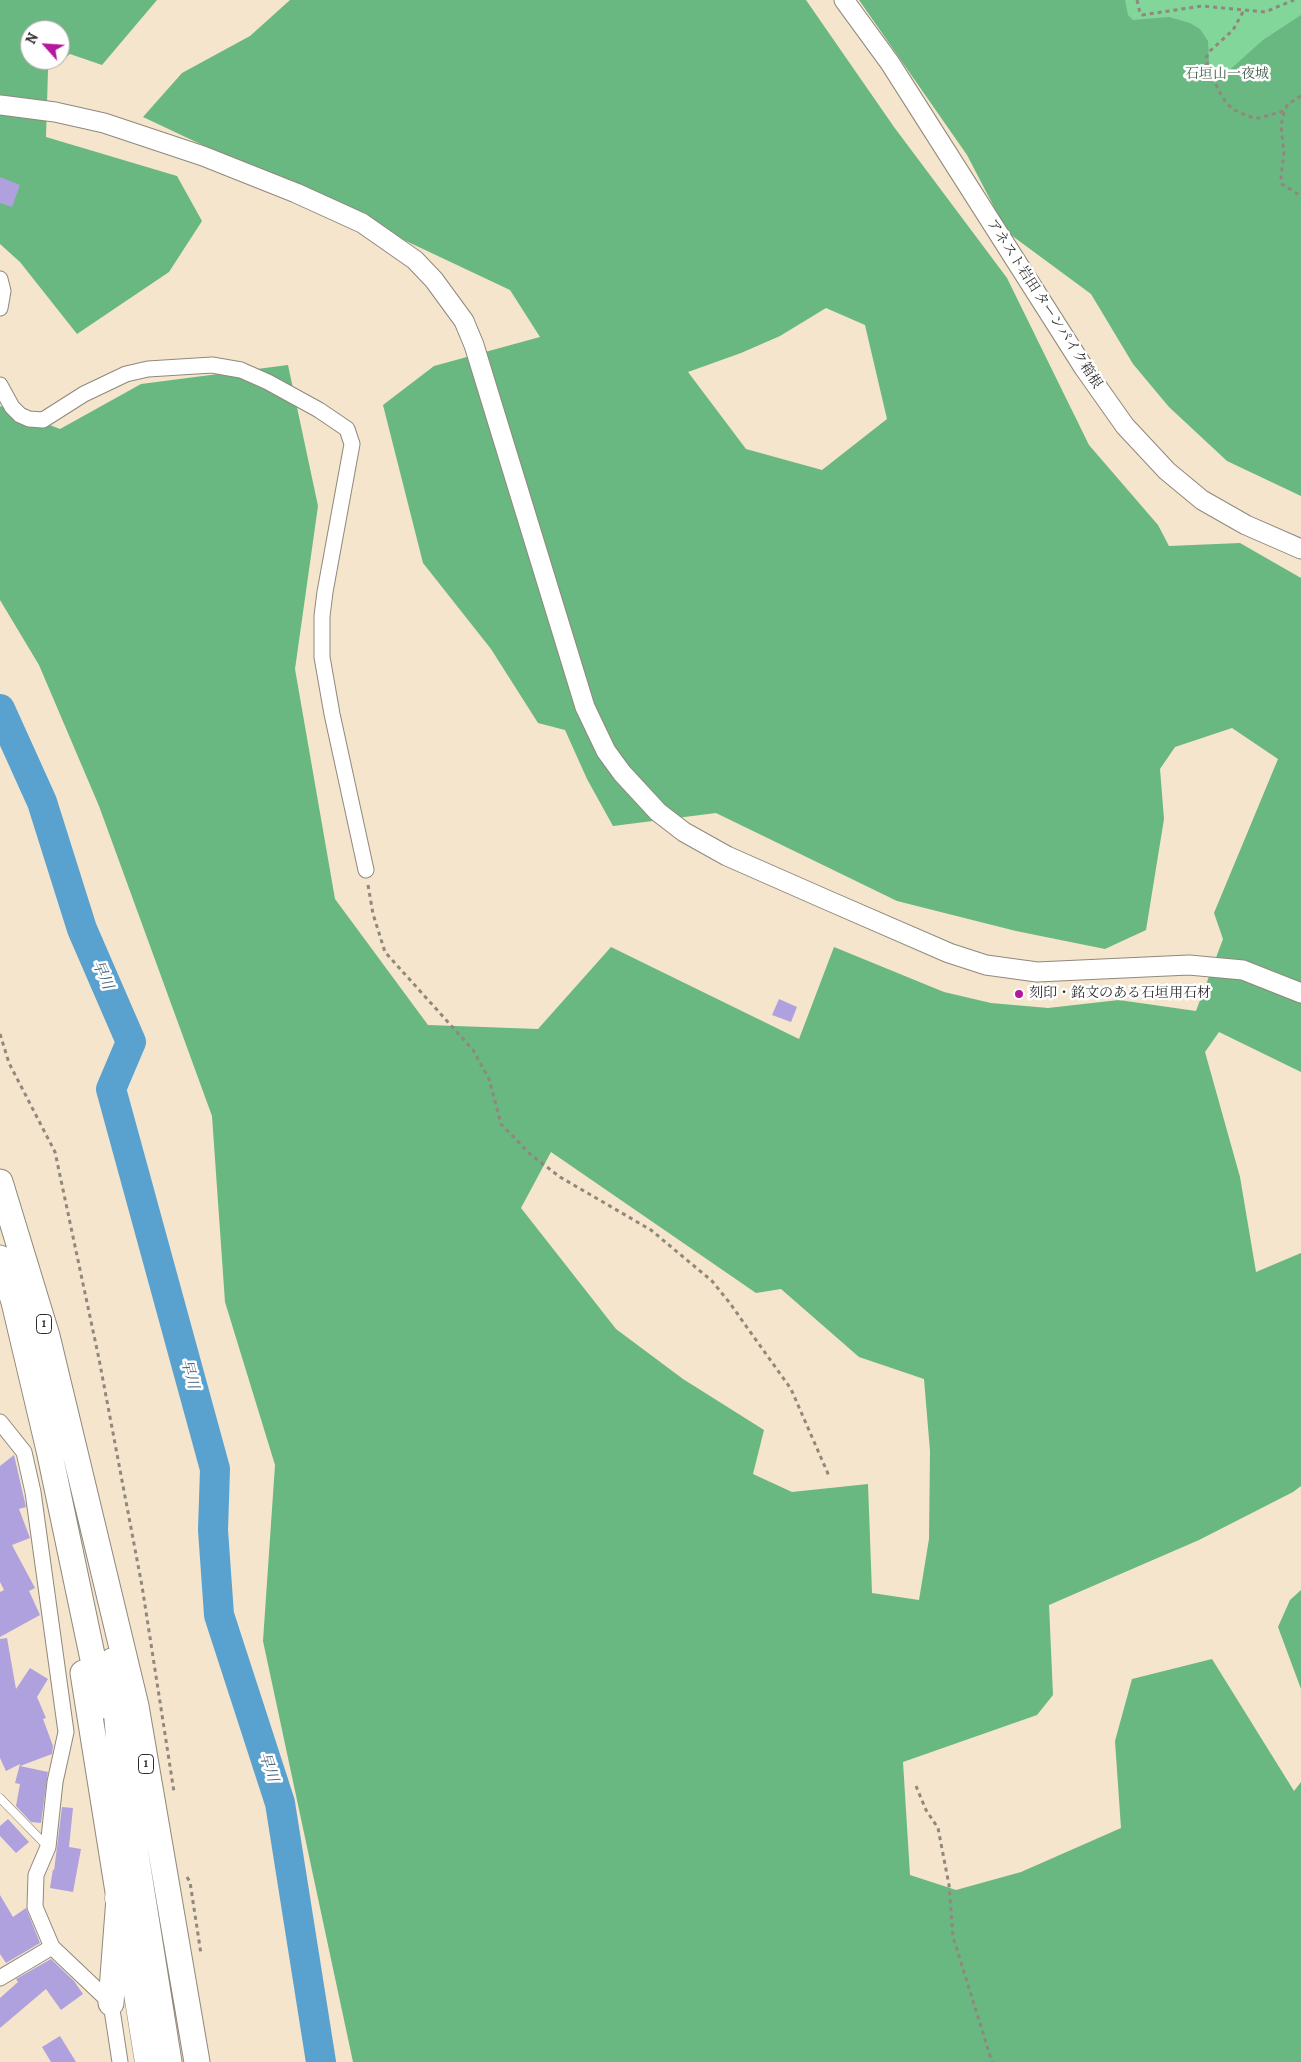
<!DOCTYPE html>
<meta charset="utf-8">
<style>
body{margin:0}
#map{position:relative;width:1301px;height:2062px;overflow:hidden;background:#f4e5cc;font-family:Alegreya,serif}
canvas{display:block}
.north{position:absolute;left:20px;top:20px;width:50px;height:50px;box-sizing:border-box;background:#fff;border:1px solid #aaa;border-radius:50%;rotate:296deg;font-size:14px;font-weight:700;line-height:20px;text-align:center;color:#2b2b2b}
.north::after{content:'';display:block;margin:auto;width:18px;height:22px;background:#b5179e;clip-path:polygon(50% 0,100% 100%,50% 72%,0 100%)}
</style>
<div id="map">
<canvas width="1301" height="2062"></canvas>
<div class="north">N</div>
</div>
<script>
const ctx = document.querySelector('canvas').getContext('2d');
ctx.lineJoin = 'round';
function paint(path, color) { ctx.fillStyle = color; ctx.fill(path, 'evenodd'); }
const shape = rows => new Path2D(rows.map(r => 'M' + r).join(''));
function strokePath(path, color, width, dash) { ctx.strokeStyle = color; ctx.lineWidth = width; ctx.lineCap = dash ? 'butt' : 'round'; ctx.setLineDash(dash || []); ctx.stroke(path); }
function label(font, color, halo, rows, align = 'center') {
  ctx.font = font + ' Alegreya,"Noto Serif JP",serif'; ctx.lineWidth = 5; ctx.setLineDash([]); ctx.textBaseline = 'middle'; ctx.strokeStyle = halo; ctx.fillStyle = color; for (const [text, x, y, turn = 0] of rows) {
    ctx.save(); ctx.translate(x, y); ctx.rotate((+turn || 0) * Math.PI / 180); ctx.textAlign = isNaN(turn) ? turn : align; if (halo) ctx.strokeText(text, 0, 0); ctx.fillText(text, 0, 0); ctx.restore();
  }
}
const green = shape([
 [1109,0,1301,0,1301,237]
]);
const forest = shape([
 [0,0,157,0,102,65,70,54,48,70,46,137,177,176,202,221,169,272,77,334,20,262,0,244],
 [30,30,60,30,60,60,30,60],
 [290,0,806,0,894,127,1007,278,1089,445,1158,525,1169,546,1240,543,1301,578,1301,1072,1219,1032,1205,1052,1240,1177,1256,1272,1301,1253,1301,1486,1293,1492,1199,1540,1049,1605,1053,1695,1037,1715,903,1762,910,1875,956,1890,1021,1872,1121,1828,1115,1741,1132,1679,1212,1659,1294,1791,1301,1782,1301,2062,353,2062,263,1641,275,1465,225,1302,212,1116,99,806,39,665,0,600,0,406,60,429,141,384,288,365,318,506,295,669,335,899,428,1025,538,1029,611,947,799,1039,834,947,944,992,991,1003,1048,1008,1119,1000,1196,1011,1223,939,1214,913,1278,759,1232,728,1175,747,1160,769,1164,819,1146,930,1105,949,1016,931,897,901,716,813,613,826,587,779,565,730,538,723,491,649,423,563,383,405,434,366,540,337,510,290,143,117,182,73,250,36],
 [826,308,865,325,887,419,822,470,746,449,688,372,741,353,780,336],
 [551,1152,756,1293,781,1289,859,1357,924,1379,930,1451,929,1539,919,1600,872,1593,868,1484,792,1492,753,1474,764,1430,683,1379,616,1329,521,1208],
 [859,0,1125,0,1128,15,1133,20,1169,17,1190,23,1200,29,1208,41,1209,62,1212,70,1217,75,1224,75,1263,40,1301,15,1301,496,1227,461,1169,407,1133,364,1091,294,1007,232,967,155],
 [1301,1590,1301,1689,1278,1627,1290,1600]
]);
const river = shape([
 [0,709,42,802,82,929,131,1042,111,1089,215,1469,213,1530,219,1615,280,1803,321,2062]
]);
const building = shape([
 [0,177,20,185,12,207,0,203],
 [779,999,797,1007,791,1022,772,1015],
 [14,1455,26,1507,19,1509,30,1538,12,1545,35,1588,29,1591,40,1615,0,1637,0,1592,4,1590,0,1582,0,1466],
 [7,1638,16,1689,30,1668,48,1679,37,1697,46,1718,43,1719,53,1746,52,1754,20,1766,48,1772,41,1823,31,1822,16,1806,20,1784,15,1783,20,1764,6,1771,0,1758,0,1639],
 [62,1807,73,1808,69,1847,81,1849,73,1892,50,1888,53,1869,54,1871],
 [8,1819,29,1842,16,1853,0,1836,0,1826],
 [0,1895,13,1917,26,1908,40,1943,6,1963,0,1954],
 [51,1959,74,1981,83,1994,61,2010,46,1989,0,2028,0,1998,18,1982,16,1979],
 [60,2036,76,2062,51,2062,42,2047]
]);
const path = shape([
 [1137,0,1140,13,1142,15,1202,6,1265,12,1294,0],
 [1243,12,1233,30,1210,51,1206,58,1208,68,1222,97,1232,109,1253,118,1259,118,1284,111,1288,104,1301,96],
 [1284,112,1281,126,1284,153,1281,176,1282,184,1301,196],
 [368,885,373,914,385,952,473,1050,489,1079,501,1124,530,1154,560,1177,651,1230,712,1281,729,1302,791,1389,829,1476],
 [0,1034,9,1063,55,1152,99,1359,142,1586,174,1792],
 [916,1786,926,1810,938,1828,949,1885,953,1937,992,2062],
 [187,1877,190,1882,201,1954]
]);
const service = shape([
 [0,1798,47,1846]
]);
const minor = shape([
 [0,279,3,291,0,308],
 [0,385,12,407,20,415,29,419,43,420,84,394,126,374,148,369,212,365,241,370,268,382,319,410,347,429,352,444,325,592,322,616,322,657,332,714,366,870],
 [0,1422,24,1452,33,1492,66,1732,55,1782,48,1847,36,1875,35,1907,52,1947,111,2003,120,2062],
 [0,1978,52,1947]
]);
const tertiary = shape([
 [844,0,890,63,1084,368,1125,426,1167,471,1202,500,1246,525,1301,549],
 [0,105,55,112,104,123,203,156,296,193,362,223,415,260,434,280,464,321,474,345,585,707,606,751,622,773,658,812,684,832,727,856,827,900,949,953,986,965,1037,972,1189,965,1243,970,1301,993]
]);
const trunk = shape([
 [0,1182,47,1336,136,1706,197,2062],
 [0,1258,14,1302,49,1450,95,1669,105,1706],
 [112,1661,120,1754,169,2062],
 [83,1673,119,1898,111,2003]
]);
const motorway = shape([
 [119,1898,132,1956,149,2062]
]);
const markers = [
 [1019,994,5,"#b5179e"]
];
const shields = [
 [44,1324,15],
 [146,1764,15]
];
const shieldNames = [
 ["1",44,1324],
 ["1",146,1764]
];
const parkNames = [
 ["石垣山一夜城",1227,75]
];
const streetNames = [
 ["アネスト岩田 ターンパイク箱根",1044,304,57]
];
const poiNames = [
 ["刻印・銘文のある石垣用石材",1029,994]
];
const waterNames = [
 ["早川",102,975,66],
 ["早川",189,1374,75],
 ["早川",268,1767,72]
];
paint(green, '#82d699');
paint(forest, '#69b781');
strokePath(river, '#59a1cf', 30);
paint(building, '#afa1de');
strokePath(service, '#90887c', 9);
strokePath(minor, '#90887c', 17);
strokePath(tertiary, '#90887c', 21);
strokePath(trunk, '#90887c', 27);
strokePath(motorway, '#90887c', 29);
strokePath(path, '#90887c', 3, [4, 4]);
strokePath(service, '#fff', 8);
strokePath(minor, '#fff', 15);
strokePath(tertiary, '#fff', 19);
strokePath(trunk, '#fff', 25);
strokePath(motorway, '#fff', 28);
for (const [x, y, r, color] of markers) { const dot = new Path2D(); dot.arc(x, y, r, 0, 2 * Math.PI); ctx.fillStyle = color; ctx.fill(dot); strokePath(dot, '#fff', 2); }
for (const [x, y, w] of shields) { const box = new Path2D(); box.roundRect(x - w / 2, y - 9.5, w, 19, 4); ctx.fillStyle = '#fff'; ctx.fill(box); strokePath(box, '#2b2b2b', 1); }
label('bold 12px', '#2b2b2b', null, shieldNames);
label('14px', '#455e4c', '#fff', parkNames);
label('14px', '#2b2b2b', '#fff', streetNames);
label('14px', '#2b2b2b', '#fff', poiNames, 'left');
label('italic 15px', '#406075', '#fff', waterNames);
</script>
